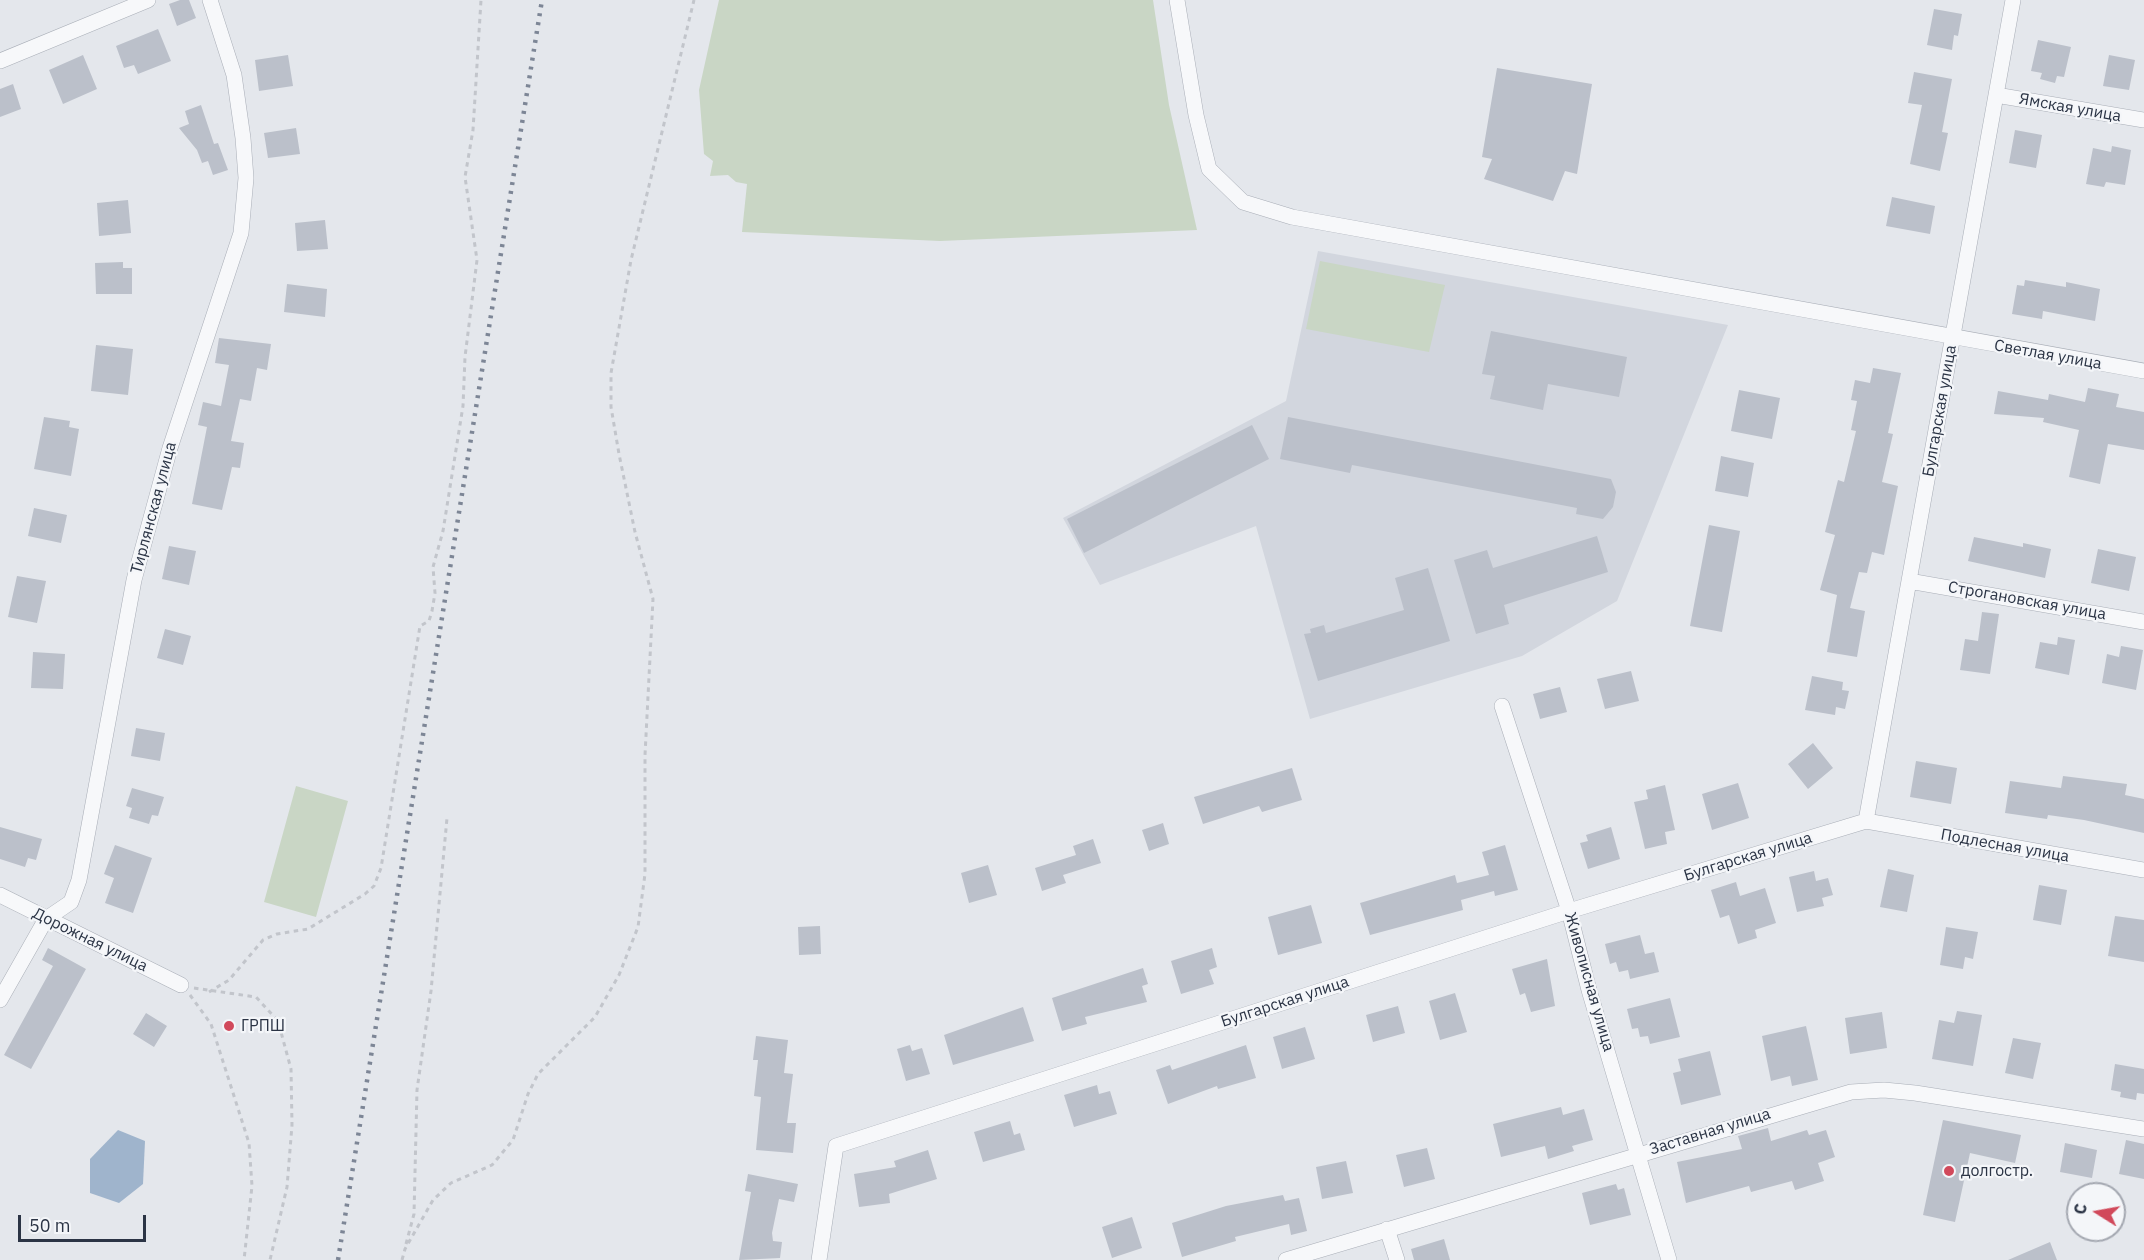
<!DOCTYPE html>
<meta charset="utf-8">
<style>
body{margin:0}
#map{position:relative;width:2144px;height:1260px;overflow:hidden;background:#e4e7ec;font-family:"IBM Plex Sans",sans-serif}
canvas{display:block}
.north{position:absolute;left:2066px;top:1182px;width:60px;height:60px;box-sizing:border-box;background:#f4f6f9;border:2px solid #a4a8b1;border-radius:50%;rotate:281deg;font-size:16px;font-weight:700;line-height:24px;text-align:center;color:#2b3445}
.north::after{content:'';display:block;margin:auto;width:21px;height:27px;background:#d1495b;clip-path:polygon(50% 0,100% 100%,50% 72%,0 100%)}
.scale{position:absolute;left:18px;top:1215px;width:128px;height:27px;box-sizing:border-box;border:3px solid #2b3445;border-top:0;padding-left:8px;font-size:18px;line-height:21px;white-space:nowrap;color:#2b3445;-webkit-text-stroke:4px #f4f6f9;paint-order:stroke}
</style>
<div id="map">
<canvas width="2144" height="1260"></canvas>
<div class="north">С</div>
<div class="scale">50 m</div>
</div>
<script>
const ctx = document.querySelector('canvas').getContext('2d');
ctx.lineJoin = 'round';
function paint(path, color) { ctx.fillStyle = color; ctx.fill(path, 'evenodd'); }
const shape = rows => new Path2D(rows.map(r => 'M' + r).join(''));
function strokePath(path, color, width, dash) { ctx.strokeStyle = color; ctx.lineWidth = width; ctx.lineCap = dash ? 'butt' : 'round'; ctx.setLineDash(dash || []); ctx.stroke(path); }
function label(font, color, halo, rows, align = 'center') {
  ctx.font = font + ' "IBM Plex Sans",sans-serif'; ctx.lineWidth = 4.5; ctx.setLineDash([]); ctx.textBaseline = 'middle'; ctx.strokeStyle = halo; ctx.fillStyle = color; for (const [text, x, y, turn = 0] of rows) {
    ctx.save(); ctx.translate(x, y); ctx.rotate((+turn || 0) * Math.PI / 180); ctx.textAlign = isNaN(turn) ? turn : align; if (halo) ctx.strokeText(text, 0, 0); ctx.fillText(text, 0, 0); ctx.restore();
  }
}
const built = shape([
 [1318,251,1728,325,1617,601,1522,656,1310,719,1256,526,1100,585,1063,518,1286,401]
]);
const green = shape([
 [719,0,1153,0,1169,105,1197,230,940,241,742,232,747,184,736,182,728,175,710,176,713,161,704,154,699,90],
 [1320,261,1445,285,1429,352,1306,329],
 [296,786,348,801,316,917,264,902]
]);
const water = shape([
 [118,1130,145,1141,143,1184,119,1203,90,1193,90,1159]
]);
const building = shape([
 [180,0,189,0,196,18,177,26,169,4],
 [1934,9,1962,14,1958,36,1954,35,1952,50,1927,45],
 [158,29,171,61,138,74,134,65,124,68,116,46],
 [2038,40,2071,47,2064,77,2057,76,2055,83,2040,79,2042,73,2031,71],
 [83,55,97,89,63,104,49,70],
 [288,55,293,86,259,91,255,60],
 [2109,55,2135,60,2129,90,2103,86],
 [1497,68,1592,84,1577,174,1565,171,1553,201,1484,179,1492,159,1482,157],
 [1914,72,1952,79,1942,132,1948,133,1940,171,1910,164,1922,105,1908,103],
 [13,84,21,109,0,117,0,89],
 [201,105,214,144,218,143,228,170,213,175,208,161,202,163,197,150,179,128,189,124,185,111],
 [296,128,300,154,268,158,264,133],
 [2015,130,2042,135,2036,168,2009,163],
 [2112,146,2131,150,2125,185,2106,182,2104,187,2086,184,2093,148,2111,152],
 [1892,197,1935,206,1930,234,1886,226],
 [128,200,131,233,99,236,97,203],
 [325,220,328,249,297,251,295,223],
 [123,262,123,268,132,268,132,294,96,294,95,263],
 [2025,280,2066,287,2066,282,2100,289,2095,321,2043,311,2042,319,2012,314,2017,285,2024,286],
 [287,284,327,289,325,317,284,312],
 [1491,331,1627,357,1619,397,1548,384,1543,410,1490,399,1495,376,1482,374],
 [219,338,271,344,267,370,257,368,251,401,240,399,231,441,244,443,240,468,232,467,222,510,192,504,207,427,198,425,203,402,221,406,229,365,215,363],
 [96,345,133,349,128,395,91,391],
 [1873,368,1901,373,1888,433,1893,434,1882,482,1898,486,1884,555,1872,552,1867,573,1859,572,1850,608,1865,611,1857,657,1827,652,1837,595,1820,590,1835,535,1825,532,1838,480,1844,482,1856,431,1851,430,1857,401,1851,400,1855,380,1870,383],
 [2088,388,2119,394,2116,407,2144,412,2144,450,2108,444,2100,484,2069,477,2079,430,2043,422,2044,418,1994,414,1998,391,2048,400,2049,394,2085,402],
 [1739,390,1780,398,1772,439,1731,431],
 [44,417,70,421,69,427,79,429,71,476,34,469],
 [1288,417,1611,479,1616,492,1613,507,1603,519,1576,514,1577,508,1352,465,1350,473,1280,459],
 [1252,425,1269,459,1084,553,1067,519],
 [1721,456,1754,463,1748,497,1715,491],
 [34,508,67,515,61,543,28,536],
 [1709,525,1740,531,1722,632,1690,626],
 [1597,536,1608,572,1504,605,1509,624,1476,634,1454,560,1487,550,1493,568],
 [1974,537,2023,547,2023,543,2051,549,2045,578,1968,561],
 [169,546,196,551,189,585,162,579],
 [2098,549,2136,557,2129,591,2091,583],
 [1428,568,1450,641,1318,681,1304,634,1311,633,1310,629,1324,625,1326,633,1404,610,1395,578],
 [17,576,46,581,37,623,8,617],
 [1982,612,1999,614,1990,674,1960,670,1965,639,1978,641],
 [165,629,191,636,183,665,157,658],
 [2058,637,2075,640,2069,675,2035,668,2040,642,2057,645],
 [2121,646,2143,650,2136,690,2102,683,2107,654,2119,657],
 [33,652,65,654,63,689,31,688],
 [1631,671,1639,701,1605,709,1597,679],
 [1812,676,1843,682,1842,690,1849,691,1845,709,1836,707,1835,715,1805,710],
 [1560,687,1567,712,1540,719,1533,694],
 [136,728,165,733,160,761,131,756],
 [1813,743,1833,768,1808,789,1788,764],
 [1916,761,1957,768,1951,804,1910,797],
 [1292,768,1302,800,1262,812,1259,806,1203,824,1194,797],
 [2063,776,2127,784,2125,795,2144,799,2144,833,2084,820,2048,815,2047,819,2005,813,2010,781,2061,788],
 [1738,783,1749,818,1712,830,1702,794],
 [1665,785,1675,830,1665,832,1667,844,1645,849,1634,802,1648,799,1646,790],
 [132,788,164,797,158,816,152,815,149,824,129,818,132,808,126,806],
 [1163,823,1169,844,1149,851,1142,830],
 [0,827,42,839,36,860,28,858,25,867,0,859],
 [1611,827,1620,859,1588,869,1580,843,1588,841,1586,835],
 [1093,839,1101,863,1063,875,1066,883,1042,891,1035,868,1076,855,1073,846],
 [115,845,152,858,133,913,105,903,114,878,104,874],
 [1505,845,1518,890,1495,896,1494,891,1461,900,1463,910,1370,935,1360,903,1455,875,1457,883,1489,875,1482,852],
 [988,865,997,895,969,903,961,873],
 [1888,869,1914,875,1907,912,1880,907],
 [1814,871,1816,881,1828,878,1833,895,1822,898,1824,906,1797,912,1789,877],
 [1736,882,1740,896,1765,888,1776,923,1755,930,1757,938,1738,944,1729,915,1720,918,1711,890],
 [2039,885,2067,890,2061,925,2033,920],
 [1311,905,1322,943,1278,955,1268,917],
 [2115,916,2144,920,2144,962,2108,956],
 [820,926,821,954,799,955,798,927],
 [1946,927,1978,932,1973,959,1965,957,1963,969,1940,965],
 [1640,935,1645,954,1654,952,1659,972,1630,979,1628,970,1619,972,1616,962,1610,964,1605,944],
 [48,948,86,969,31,1069,4,1055,53,966,42,960],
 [1212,948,1217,967,1209,970,1214,984,1181,994,1171,961],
 [1547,959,1555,1006,1531,1012,1525,993,1520,995,1512,969],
 [1143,968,1148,984,1142,986,1147,1002,1085,1017,1087,1024,1062,1031,1052,998],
 [1455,993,1467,1032,1440,1040,1429,1001],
 [1670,998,1680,1037,1650,1044,1648,1036,1640,1037,1638,1028,1632,1029,1627,1009],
 [1398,1006,1405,1033,1373,1042,1366,1015],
 [1023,1007,1034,1041,953,1065,944,1035],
 [1957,1011,1982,1015,1973,1066,1932,1059,1939,1020,1954,1023],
 [1882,1012,1887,1048,1850,1054,1845,1018],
 [146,1013,167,1026,154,1047,133,1034],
 [1806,1026,1818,1080,1792,1086,1790,1076,1771,1081,1762,1036],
 [1305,1027,1315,1059,1282,1069,1273,1037],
 [756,1036,788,1040,784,1073,793,1074,787,1123,796,1123,793,1153,756,1150,761,1097,754,1096,758,1060,753,1060],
 [2013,1038,2041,1043,2033,1079,2005,1073],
 [910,1045,912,1051,922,1048,930,1074,906,1081,897,1049],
 [1246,1045,1256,1078,1218,1089,1217,1086,1168,1104,1156,1070,1170,1065,1172,1070],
 [1710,1051,1721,1095,1681,1105,1673,1073,1681,1071,1678,1059],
 [2115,1064,2144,1069,2144,1094,2137,1093,2136,1100,2120,1097,2121,1092,2111,1090],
 [1097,1085,1099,1094,1110,1091,1117,1114,1074,1127,1064,1095],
 [1561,1107,1563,1115,1584,1109,1593,1140,1572,1146,1574,1151,1548,1159,1545,1146,1501,1157,1493,1124],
 [1943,1120,2021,1135,2015,1163,1970,1153,1955,1222,1923,1215],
 [1010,1121,1014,1135,1020,1133,1025,1150,983,1162,974,1132],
 [1768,1128,1771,1141,1807,1130,1809,1135,1826,1130,1835,1157,1818,1163,1824,1181,1795,1190,1792,1181,1751,1192,1749,1186,1686,1203,1677,1162,1742,1149,1738,1136],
 [2126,1140,2144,1144,2144,1179,2119,1174],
 [2065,1143,2097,1150,2092,1178,2060,1172],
 [1427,1148,1435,1179,1404,1187,1396,1155],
 [928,1150,937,1179,889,1194,890,1203,859,1207,854,1174,896,1167,894,1161],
 [1346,1161,1353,1193,1322,1199,1316,1167],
 [748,1174,798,1184,794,1202,779,1199,772,1233,773,1241,782,1242,780,1258,739,1260,751,1192,745,1191],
 [1616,1184,1618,1190,1624,1188,1631,1215,1590,1225,1582,1193],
 [1283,1195,1285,1201,1299,1198,1307,1231,1291,1235,1289,1224,1235,1237,1236,1241,1182,1257,1172,1223,1226,1206],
 [1132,1217,1142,1248,1112,1258,1102,1227],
 [1444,1239,1450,1260,1414,1260,1411,1249],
 [2050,1242,2057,1260,2008,1260]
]);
const path = shape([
 [194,988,256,997,278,1021,291,1069,292,1125,287,1187,270,1260],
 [209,992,229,980,263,940,277,934,308,929,365,894,374,886,381,868,420,626,429,621,432,611,435,593,433,567,443,531,463,406,465,357,477,260,465,177,473,130,481,0],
 [190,995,211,1024,249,1143,252,1186,244,1260],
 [406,1244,414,1214,417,1090,431,991,447,818],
 [402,1260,405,1249,433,1200,451,1183,492,1165,513,1140,528,1094,538,1074,595,1017,619,975,638,927,645,874,645,755,653,599,635,532,619,454,611,407,611,373,631,260,694,0]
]);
const street = shape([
 [1177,0,1196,115,1209,169,1243,202,1292,217,2144,371],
 [0,61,148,0],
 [1996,95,2144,120],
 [1909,581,2144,622],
 [1502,706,1569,911,1589,990,1669,1260],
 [1866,821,2013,0],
 [0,895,181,985],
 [0,1000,46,919,71,902,79,880,134,580,170,448,241,233,246,178,243,138,234,75,210,0],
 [1387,1229,1397,1260],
 [819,1260,836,1146,1569,911,1866,821,2144,870],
 [1286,1260,1851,1092,1884,1090,1915,1093,2144,1129]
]);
const rail = shape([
 [338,1260,542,0]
]);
const markers = [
 [229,1026,6,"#d1495b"],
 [1949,1171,6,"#d1495b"]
];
const streetNames = [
 ["Ямская улица",2070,108,10],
 ["Светлая улица",2048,355,10],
 ["Булгарская улица",1940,411,-80],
 ["Тирлянская улица",154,508,-75],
 ["Строгановская улица",2027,601,10],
 ["Подлесная улица",2005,846,10],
 ["Булгарская улица",1748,857,-17],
 ["Дорожная улица",90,940,26],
 ["Живописная улица",1589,982,74],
 ["Булгарская улица",1285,1002,-18],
 ["Заставная улица",1710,1132,-17]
];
const poiNames = [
 ["ГРПШ",241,1026],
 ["долгостр.",1961,1171]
];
paint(built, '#d2d6de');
paint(green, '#c9d6c5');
paint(water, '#9fb4cc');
paint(building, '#bbc0ca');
strokePath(street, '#a9aeb7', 16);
strokePath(path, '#c2c5cb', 3, [4.5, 4.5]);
strokePath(street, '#f7f8fa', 15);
strokePath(rail, '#7d8696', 4.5, [3, 6]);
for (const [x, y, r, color] of markers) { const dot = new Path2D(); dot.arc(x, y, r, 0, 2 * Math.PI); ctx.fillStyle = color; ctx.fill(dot); strokePath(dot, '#f4f6f9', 2); }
label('16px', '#2b3445', '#f4f6f9', streetNames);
label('16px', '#2b3445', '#f4f6f9', poiNames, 'left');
</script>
